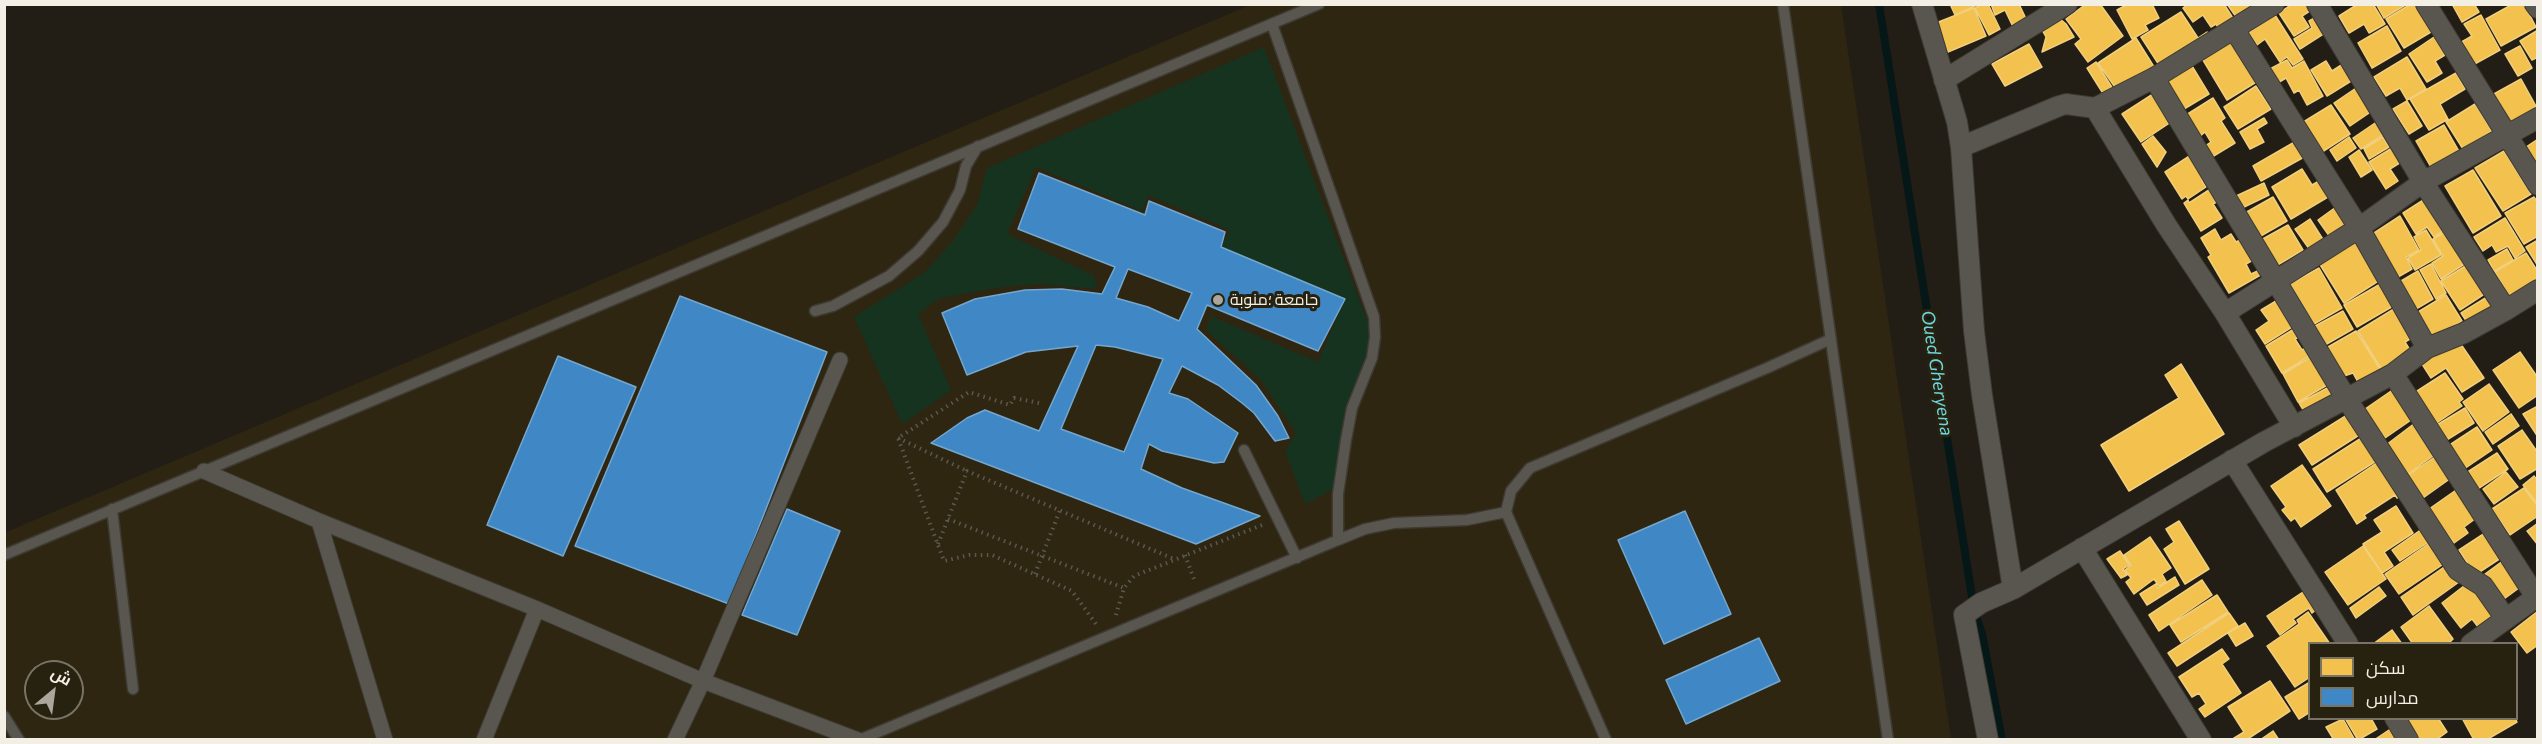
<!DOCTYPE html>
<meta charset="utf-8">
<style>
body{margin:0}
#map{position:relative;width:2542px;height:744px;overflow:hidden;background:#221e15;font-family:Commissioner,Cairo,sans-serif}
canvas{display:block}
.frame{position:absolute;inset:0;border:6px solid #f3efe4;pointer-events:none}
.legend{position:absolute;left:2308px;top:642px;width:210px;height:78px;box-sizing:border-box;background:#272110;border:2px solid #797365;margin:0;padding:8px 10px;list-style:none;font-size:18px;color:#f3efe4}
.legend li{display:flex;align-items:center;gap:12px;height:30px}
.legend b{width:30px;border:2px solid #797365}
.north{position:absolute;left:24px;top:660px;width:60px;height:60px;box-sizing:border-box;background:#272110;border:2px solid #797365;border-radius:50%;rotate:29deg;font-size:16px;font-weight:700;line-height:24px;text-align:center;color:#f3efe4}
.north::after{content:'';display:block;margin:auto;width:21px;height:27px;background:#aaa69c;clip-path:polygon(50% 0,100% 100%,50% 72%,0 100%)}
</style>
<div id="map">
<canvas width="2542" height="744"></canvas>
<div class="frame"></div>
<ul class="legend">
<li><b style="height:16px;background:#f2c14e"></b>سكن</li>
<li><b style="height:16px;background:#3f88c5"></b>مدارس</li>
</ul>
<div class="north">ش</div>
</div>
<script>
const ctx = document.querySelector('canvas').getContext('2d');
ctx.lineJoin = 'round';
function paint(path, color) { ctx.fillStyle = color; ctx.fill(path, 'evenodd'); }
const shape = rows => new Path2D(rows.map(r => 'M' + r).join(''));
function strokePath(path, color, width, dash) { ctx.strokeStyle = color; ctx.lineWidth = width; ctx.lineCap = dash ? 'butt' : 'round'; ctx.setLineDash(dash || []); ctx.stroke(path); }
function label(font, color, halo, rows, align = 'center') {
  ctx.font = font + ' Commissioner,Cairo,sans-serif'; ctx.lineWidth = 6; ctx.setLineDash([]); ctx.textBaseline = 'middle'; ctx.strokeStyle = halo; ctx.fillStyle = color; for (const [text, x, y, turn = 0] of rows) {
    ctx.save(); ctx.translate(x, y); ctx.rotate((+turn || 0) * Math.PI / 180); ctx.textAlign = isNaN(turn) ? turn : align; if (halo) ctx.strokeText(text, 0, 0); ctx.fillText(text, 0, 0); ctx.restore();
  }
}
const built = shape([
 [1250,5,1841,5,1951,739,5,739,4,533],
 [36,672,72,672,72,708,36,708]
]);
const green = shape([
 [1264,47,1370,328,1364,376,1336,488,1305,504,1285,452,1296,433,1261,380,1206,330,1211,316,1318,362,1345,299,1221,247,1230,230,1148,195,1142,211,1036,167,1007,234,1095,276,1096,289,1038,284,1003,287,940,298,918,314,951,390,902,424,854,317,925,272,952,242,977,205,987,168]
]);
const homes = shape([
 [1950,4,1974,4,1975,6,1955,15,1950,4],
 [1982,4,1988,4,2000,29,1989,35,1975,8,1982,4],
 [1991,4,2019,4,2029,25,2015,31,2005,10,1995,15,1991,4],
 [2086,4,2100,4,2123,36,2088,62,2075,44,2081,39,2066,19,2086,4],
 [2128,4,2152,4,2159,18,2145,25,2148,30,2132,39,2117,10,2128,4],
 [2188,4,2224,4,2236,23,2221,33,2216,24,2211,27,2203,15,2193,22,2183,8,2188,4],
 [2227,4,2263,4,2239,21,2227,4],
 [2292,4,2311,4,2313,9,2302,16,2309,27,2294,36,2279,13,2292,4],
 [2358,4,2373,4,2385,24,2369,33,2364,24,2349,33,2339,16,2358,4],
 [2376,4,2407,4,2384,18,2376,4],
 [2411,4,2415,4,2431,32,2404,48,2386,19,2411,4],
 [2452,4,2474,4,2479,12,2462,22,2452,4],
 [2513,4,2524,4,2536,27,2501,46,2486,19,2513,4],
 [1974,8,1986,36,1948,52,1936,23,1974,8],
 [2181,12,2198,38,2207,32,2210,37,2161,68,2141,37,2181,12],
 [2275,15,2303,59,2293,65,2287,57,2280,62,2265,39,2257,45,2249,32,2275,15],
 [2481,15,2500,50,2471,66,2458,44,2472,36,2464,24,2481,15],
 [2318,16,2328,31,2300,49,2294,39,2312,28,2309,21,2318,16],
 [2059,18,2066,24,2074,37,2042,52,2046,37,2041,28,2059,18],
 [2387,26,2401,51,2372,68,2358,43,2387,26],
 [2538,30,2538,57,2532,60,2520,41,2538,30],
 [2231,36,2258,81,2227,100,2200,55,2231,36],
 [2434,37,2445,55,2435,61,2442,73,2427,82,2409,54,2434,37],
 [2136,38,2156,70,2117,90,2098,63,2136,38],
 [2029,44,2042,67,2005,86,1992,64,2029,44],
 [2520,46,2532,68,2518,76,2505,54,2520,46],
 [2407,57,2426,89,2407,100,2400,88,2386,96,2374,77,2407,57],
 [2287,60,2292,68,2304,61,2323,96,2307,105,2299,90,2294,93,2286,78,2276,84,2268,70,2287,60],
 [2189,61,2209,94,2184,109,2164,76,2189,61],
 [2326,61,2332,71,2346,62,2356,78,2327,96,2311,70,2326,61],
 [2096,62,2113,89,2104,95,2087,68,2096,62],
 [2456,73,2465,89,2440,104,2448,119,2429,130,2410,99,2456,73],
 [2521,79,2537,108,2508,124,2492,95,2521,79],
 [2256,86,2271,109,2238,129,2224,107,2256,86],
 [2359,86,2375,109,2350,126,2334,103,2359,86],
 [2153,94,2171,122,2141,142,2122,114,2153,94],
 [2213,98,2225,118,2221,121,2235,143,2212,157,2205,146,2211,142,2205,132,2199,137,2186,115,2213,98],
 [2407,101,2422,126,2409,134,2393,109,2407,101],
 [2475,104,2492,131,2463,149,2446,122,2475,104],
 [2331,105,2350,134,2319,154,2300,124,2331,105],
 [2264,118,2267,123,2257,129,2264,142,2250,149,2240,132,2264,118],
 [2378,121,2386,133,2361,149,2353,138,2378,121],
 [2444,125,2460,153,2432,169,2416,141,2444,125],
 [2153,136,2166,152,2157,167,2142,144,2153,136],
 [2349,137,2356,148,2337,161,2330,150,2349,137],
 [2383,137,2389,147,2369,159,2364,149,2383,137],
 [2538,139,2538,173,2523,149,2538,139],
 [2298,140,2306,156,2261,181,2253,166,2298,140],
 [2397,145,2406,159,2390,169,2398,181,2386,189,2369,162,2397,145],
 [2359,150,2372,170,2361,177,2349,157,2359,150],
 [2504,151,2531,194,2503,211,2475,168,2504,151],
 [2191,155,2206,178,2202,181,2206,187,2188,199,2186,196,2182,199,2165,172,2191,155],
 [2302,169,2312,185,2319,181,2328,197,2291,219,2272,187,2302,169],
 [2473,170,2501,216,2473,233,2445,186,2473,170],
 [2264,183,2269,195,2240,209,2234,197,2264,183],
 [2212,188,2220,200,2213,204,2222,218,2201,231,2184,203,2188,200,2189,203,2212,188],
 [2273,197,2287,221,2259,237,2245,213,2273,197],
 [2428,197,2448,228,2434,237,2427,227,2416,234,2403,213,2428,197],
 [2534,197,2538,203,2538,236,2524,244,2505,213,2534,197],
 [2336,207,2348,224,2330,237,2318,220,2336,207],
 [2400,216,2419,250,2406,257,2412,269,2398,277,2374,233,2400,216],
 [2505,218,2525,251,2515,258,2508,246,2496,252,2492,245,2483,251,2474,237,2505,218],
 [2310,219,2324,241,2310,250,2295,229,2310,219],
 [2288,225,2303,250,2274,267,2259,241,2288,225],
 [2215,229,2221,240,2231,234,2236,242,2244,238,2255,259,2246,264,2251,274,2262,269,2264,273,2229,293,2208,257,2211,255,2201,238,2215,229],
 [2426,230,2441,255,2415,270,2408,258,2421,250,2414,237,2426,230],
 [2449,230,2466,263,2441,279,2432,263,2443,256,2433,239,2449,230],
 [2538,240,2538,266,2526,247,2538,240],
 [2355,241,2380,280,2344,303,2319,263,2355,241],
 [2507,249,2513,260,2494,271,2488,260,2507,249],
 [2526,253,2538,272,2538,286,2512,301,2495,272,2526,253],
 [2431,264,2446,293,2436,299,2420,270,2431,264],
 [2467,265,2486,293,2460,310,2441,281,2467,265],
 [2319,268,2342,308,2314,324,2290,284,2319,268],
 [2418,271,2433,299,2416,309,2401,281,2418,271],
 [2382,283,2395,305,2357,327,2344,305,2382,283],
 [2446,295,2462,321,2434,338,2418,312,2446,295],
 [2487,297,2492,306,2467,322,2461,313,2487,297],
 [2281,298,2290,312,2285,316,2292,327,2265,344,2256,330,2269,321,2261,310,2281,298],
 [2397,307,2415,336,2405,342,2413,355,2384,373,2358,331,2397,307],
 [2343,311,2353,329,2325,345,2315,326,2343,311],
 [2294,329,2299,337,2295,339,2302,350,2307,347,2311,355,2282,373,2266,346,2294,329],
 [2356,331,2381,371,2359,384,2353,373,2344,376,2328,347,2356,331],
 [2458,340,2484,378,2462,392,2446,368,2431,378,2422,364,2458,340],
 [2520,352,2538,378,2538,395,2519,408,2493,370,2520,352],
 [2313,356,2329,384,2298,402,2283,374,2313,356],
 [2181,364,2224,434,2129,491,2101,445,2179,398,2165,375,2181,364],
 [2445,373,2463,399,2459,402,2462,406,2435,424,2414,393,2445,373],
 [2489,384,2509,412,2483,431,2463,402,2489,384],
 [2331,386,2338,399,2307,416,2299,403,2331,386],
 [2394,389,2414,418,2385,438,2365,409,2394,389],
 [2538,406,2538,437,2523,414,2538,406],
 [2465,408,2474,423,2445,441,2435,426,2465,408],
 [2352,412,2364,432,2312,465,2299,445,2352,412],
 [2511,414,2519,426,2493,444,2485,432,2511,414],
 [2415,423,2437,453,2408,474,2386,445,2415,423],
 [2477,427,2492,450,2464,469,2448,446,2477,427],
 [2522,430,2538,453,2538,468,2520,479,2498,446,2522,430],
 [2366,435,2381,458,2327,492,2313,469,2366,435],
 [2497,453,2508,469,2476,490,2466,473,2497,453],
 [2436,456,2451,478,2423,498,2407,476,2436,456],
 [2381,460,2404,494,2397,498,2395,495,2364,515,2366,518,2357,524,2336,490,2381,460],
 [2302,465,2331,506,2301,527,2295,518,2291,521,2282,510,2286,507,2271,486,2302,465],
 [2506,472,2518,487,2494,504,2483,489,2506,472],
 [2534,476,2538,481,2537,503,2523,485,2534,476],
 [2459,488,2479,516,2464,527,2468,533,2454,543,2429,509,2459,488],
 [2524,488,2538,507,2538,516,2510,535,2492,509,2524,488],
 [2396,506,2413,533,2384,552,2393,566,2382,573,2363,544,2382,532,2374,520,2396,506],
 [2179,521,2209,569,2185,584,2164,549,2174,542,2166,529,2179,521],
 [2538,523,2538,545,2527,531,2538,523],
 [2422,529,2430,541,2400,561,2392,550,2422,529],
 [2488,531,2504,556,2475,575,2459,550,2488,531],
 [2150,537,2171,568,2162,574,2166,581,2159,586,2154,579,2134,594,2126,582,2131,578,2125,570,2131,565,2124,555,2150,537],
 [2431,542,2445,563,2399,594,2385,574,2431,542],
 [2363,546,2386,579,2348,605,2325,572,2363,546],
 [2120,551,2129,565,2123,569,2127,575,2121,578,2107,559,2120,551],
 [2504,560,2523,585,2504,599,2485,574,2504,560],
 [2447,565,2459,582,2413,615,2401,597,2447,565],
 [2175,577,2179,585,2147,605,2140,594,2156,584,2158,588,2175,577],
 [2202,580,2212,595,2159,631,2149,615,2202,580],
 [2469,582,2498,620,2482,632,2472,619,2461,628,2442,603,2469,582],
 [2379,587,2386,596,2356,618,2350,608,2379,587],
 [2303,592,2316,610,2312,613,2309,608,2293,619,2296,623,2280,635,2267,616,2303,592],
 [2217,595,2228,612,2181,642,2170,625,2217,595],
 [2429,606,2453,639,2448,644,2413,644,2401,627,2429,606],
 [2538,611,2538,645,2527,653,2511,632,2538,611],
 [2308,612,2330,644,2310,644,2310,677,2295,687,2267,646,2299,624,2297,620,2308,612],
 [2229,613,2238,626,2177,666,2168,653,2229,613],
 [2245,623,2253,636,2236,646,2228,633,2245,623],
 [2392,630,2402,644,2373,644,2392,630],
 [2222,649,2229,659,2222,664,2241,693,2205,717,2199,709,2206,704,2199,693,2192,697,2179,677,2222,649],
 [2270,681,2290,711,2246,740,2231,740,2244,732,2228,707,2270,681],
 [2310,682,2310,712,2299,719,2285,697,2310,682],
 [2345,718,2371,718,2377,729,2358,740,2345,718],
 [2403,718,2438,718,2447,732,2436,740,2419,740,2403,718],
 [2462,718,2515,718,2517,722,2486,740,2474,740,2462,718],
 [2343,719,2355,740,2334,740,2326,727,2343,719],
 [2392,728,2399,740,2374,740,2392,728],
 [2273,731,2279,740,2260,740,2273,731]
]);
const schools = shape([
 [1039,173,1145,215,1149,201,1225,232,1221,247,1345,299,1318,351,1207,305,1197,329,1256,385,1278,416,1289,438,1275,441,1254,413,1242,403,1218,385,1182,366,1169,393,1188,399,1238,433,1224,462,1214,463,1162,451,1149,444,1141,469,1182,488,1260,516,1196,544,931,443,967,418,985,410,1039,431,1078,346,1026,352,967,375,942,313,975,299,1025,290,1062,289,1102,294,1115,267,1018,229,1039,173],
 [1128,269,1192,293,1179,321,1148,307,1116,298,1128,269],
 [1096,345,1115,347,1163,359,1124,452,1061,429,1096,345],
 [680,296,827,352,729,604,575,546,680,296],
 [558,356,636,387,563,556,487,525,558,356],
 [787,509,840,531,797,635,742,615,787,509],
 [1685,511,1731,614,1664,644,1618,540,1685,511],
 [1759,638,1780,681,1686,724,1666,680,1759,638]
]);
const stream = shape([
 [1879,4,1974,610,1982,634,2002,740]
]);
const path = shape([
 [1039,403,1014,398,1010,405,969,392,898,438,944,561,969,555,992,555,1072,591,1096,624],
 [898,438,967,471],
 [948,519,1124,588],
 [938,544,967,471,1174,559],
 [1185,555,1195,582],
 [1035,574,1060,510],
 [1116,615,1124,588,1134,576,1262,525]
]);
const service = shape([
 [1783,4,1888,740],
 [815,311,833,306,889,276,918,251,943,222,960,190,966,166,978,146],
 [1244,450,1297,558],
 [112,509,133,689],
 [1506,512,1606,740],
 [1338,540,1365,529,1394,523,1467,520,1506,512,1511,491,1530,468,1767,368,1831,339],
 [4,555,1319,4],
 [4,716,19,740],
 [859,740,1338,540,1338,494,1346,440,1352,408,1372,358,1375,337,1374,317,1272,24]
]);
const pedestrian = shape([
 [204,471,319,521,537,609,703,681,858,740],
 [319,521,385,740],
 [484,740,537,609],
 [675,740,703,681,840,360]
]);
const minor = shape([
 [1922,4,1957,122,1961,147,1974,331,1982,395,2013,589,1981,603,1964,615,1988,740],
 [2317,4,2423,182,2506,310],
 [2426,4,2538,185],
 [2535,4,2538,8],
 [2234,29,2359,228,2427,348],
 [2154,78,2346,398,2458,570,2483,586,2506,619],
 [1944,80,2067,4],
 [2095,108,2167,226,2225,313,2294,427],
 [1961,147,2059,106,2066,104,2095,108,2154,78,2274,4],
 [2225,313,2359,228,2423,182,2538,118],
 [2393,374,2536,597],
 [2232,460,2348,644],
 [2082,548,2201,740],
 [2013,589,2264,442,2393,374,2427,348,2464,333,2506,310,2538,290],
 [2471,644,2538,596],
 [2395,718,2408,740]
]);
const markers = [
 [1218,300,6,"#aaa69c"]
];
const poiNames = [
 ["جامعة ؛منوبة",1230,300]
];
const waterNames = [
 ["Oued Gheryena",1937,373,81]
];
paint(built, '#2e2611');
paint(green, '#16331f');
paint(homes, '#f2c14e');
strokePath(homes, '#f2cf7b', 1.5);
paint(schools, '#3f88c5');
strokePath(schools, '#75a7ce', 1.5);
strokePath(stream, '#051717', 8);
strokePath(service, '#3d3a33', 13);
strokePath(pedestrian, '#3d3a33', 17);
strokePath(minor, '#3d3a33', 22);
strokePath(path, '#5b5851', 4, [1.5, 4.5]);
strokePath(service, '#595650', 10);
strokePath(pedestrian, '#595650', 15);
strokePath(minor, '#595650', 20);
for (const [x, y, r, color] of markers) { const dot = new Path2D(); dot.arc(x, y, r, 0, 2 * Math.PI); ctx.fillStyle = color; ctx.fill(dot); strokePath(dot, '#272110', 2); }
label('16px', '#f3efe4', '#272110', poiNames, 'left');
label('italic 18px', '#6dd6dd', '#272110', waterNames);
</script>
